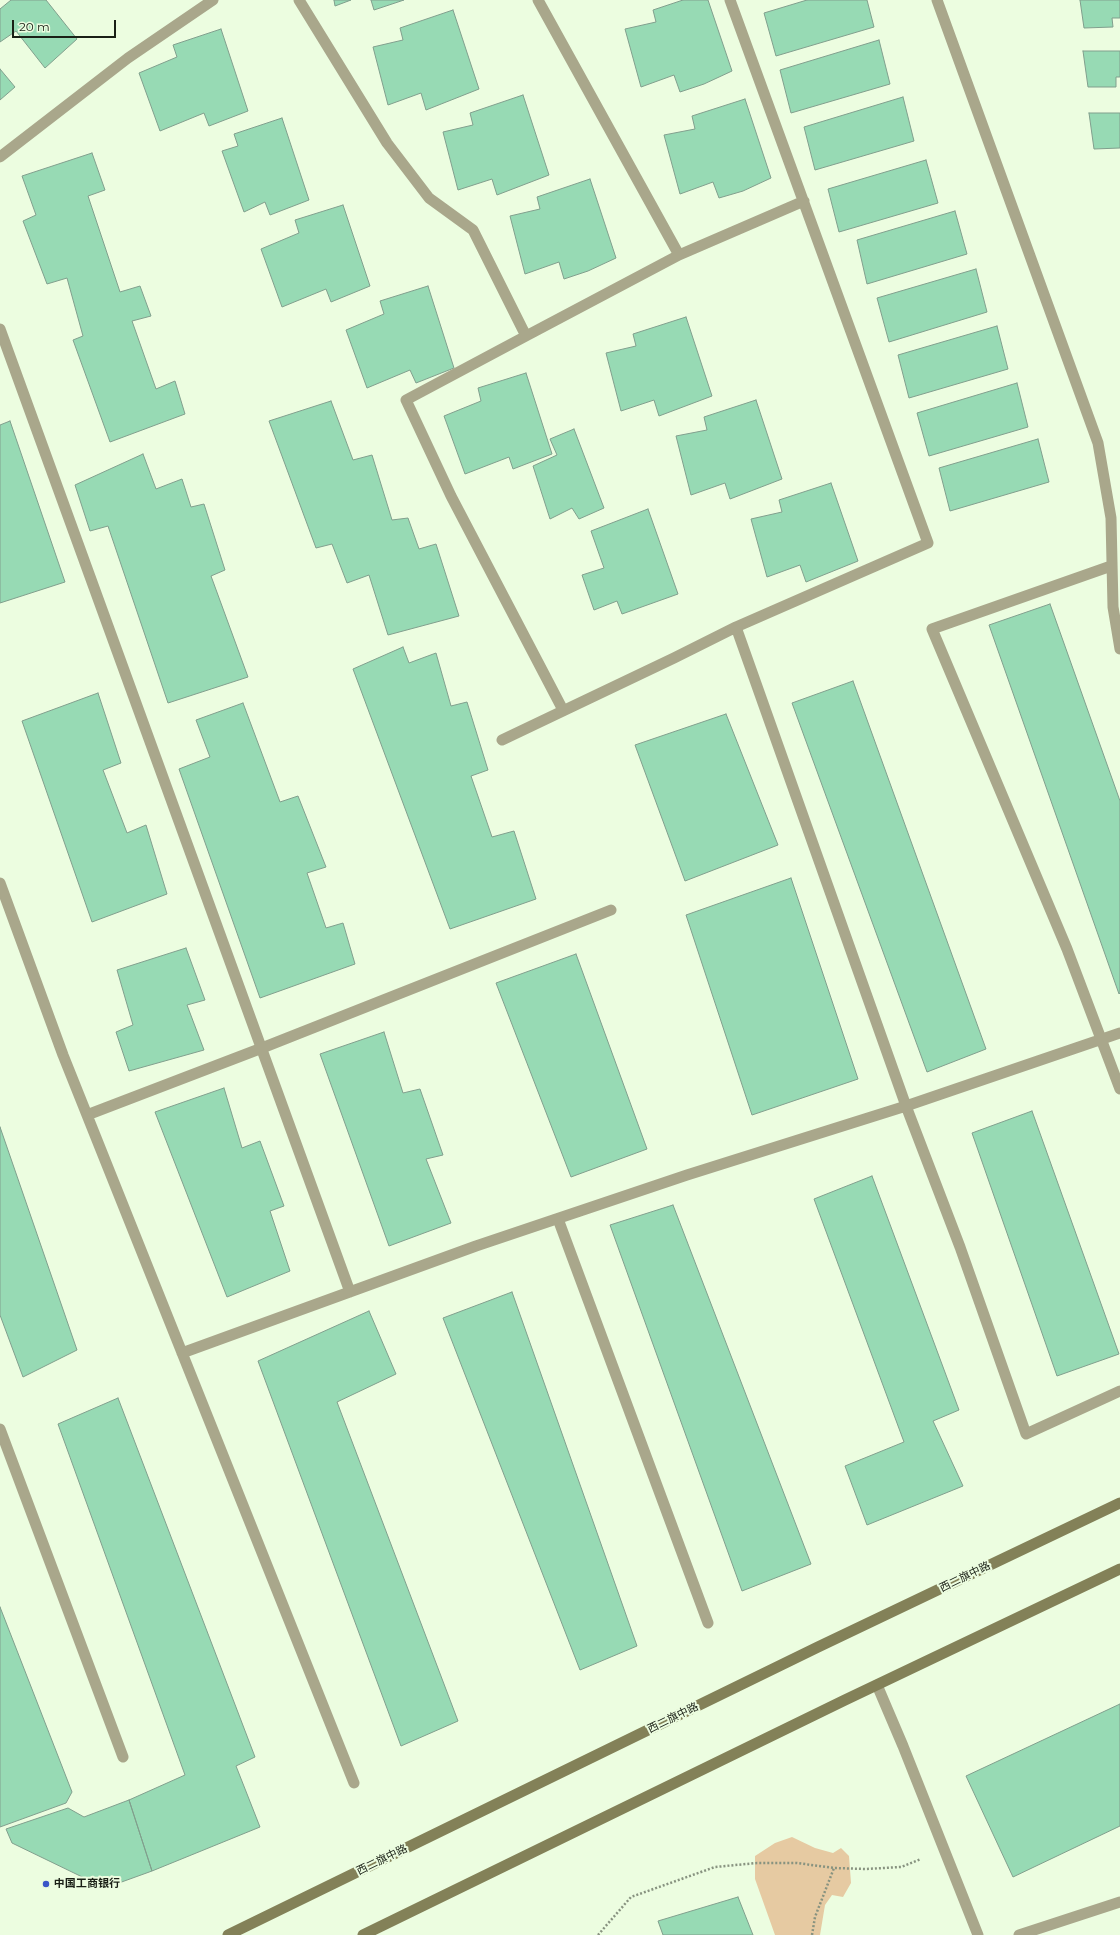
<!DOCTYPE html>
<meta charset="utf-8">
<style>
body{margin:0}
#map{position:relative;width:1120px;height:1935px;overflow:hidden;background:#ecfde0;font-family:Montserrat,sans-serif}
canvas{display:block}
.scale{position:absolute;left:12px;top:20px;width:104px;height:18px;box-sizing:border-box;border:2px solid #1a2016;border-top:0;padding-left:5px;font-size:12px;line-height:14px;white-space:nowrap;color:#1a2016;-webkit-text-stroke:3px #ecfde0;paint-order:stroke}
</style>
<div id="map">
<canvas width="1120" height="1935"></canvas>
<div class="scale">20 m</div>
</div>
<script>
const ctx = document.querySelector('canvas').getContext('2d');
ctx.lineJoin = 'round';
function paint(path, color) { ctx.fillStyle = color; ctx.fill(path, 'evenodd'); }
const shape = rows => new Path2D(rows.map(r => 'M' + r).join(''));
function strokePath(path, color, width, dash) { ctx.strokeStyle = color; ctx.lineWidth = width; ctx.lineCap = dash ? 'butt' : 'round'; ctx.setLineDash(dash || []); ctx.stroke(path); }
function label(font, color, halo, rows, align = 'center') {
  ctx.font = font + ' Montserrat,"Noto Sans SC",sans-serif'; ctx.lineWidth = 4; ctx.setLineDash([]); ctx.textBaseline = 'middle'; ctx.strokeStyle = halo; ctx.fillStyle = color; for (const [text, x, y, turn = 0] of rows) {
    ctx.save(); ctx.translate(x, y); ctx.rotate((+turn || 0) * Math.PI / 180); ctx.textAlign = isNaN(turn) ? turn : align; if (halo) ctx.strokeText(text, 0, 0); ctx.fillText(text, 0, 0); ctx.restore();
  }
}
const green = shape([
 [792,1837,815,1848,833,1853,841,1848,849,1856,851,1883,843,1897,832,1895,825,1905,820,1935,775,1935,755,1879,755,1856,775,1843]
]);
const building = shape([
 [11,0,46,0,77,39,45,68,16,31,0,42,0,9,11,0],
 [334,0,351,0,335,6,334,0],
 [371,0,404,0,374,10,371,0],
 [683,0,708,0,732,71,704,84,680,92,674,75,641,87,625,29,656,22,653,10,683,0],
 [807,0,867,0,874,27,776,56,764,13,807,0],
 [1080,0,1120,0,1120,18,1112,18,1113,27,1084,28,1080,0],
 [453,10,479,89,426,110,421,93,388,105,373,47,403,40,400,28,453,10],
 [221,29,248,111,209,126,204,113,160,131,139,73,177,57,173,45,221,29],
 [879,40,890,84,791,113,780,70,879,40],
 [1083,51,1120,51,1120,77,1116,77,1116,87,1088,87,1083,51],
 [0,69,15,87,0,100,0,69],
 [523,95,549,175,497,195,492,179,458,190,443,132,473,125,470,113,523,95],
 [903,97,914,141,815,170,804,127,903,97],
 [745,99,771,178,743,191,719,198,713,182,680,194,664,135,695,129,692,116,745,99],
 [1089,113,1120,113,1120,148,1094,149,1089,113],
 [282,118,309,200,270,215,265,202,244,212,222,151,238,146,234,134,282,118],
 [92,153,105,190,88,196,120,292,140,286,151,316,132,321,156,389,175,381,185,414,110,442,73,340,83,336,67,278,47,284,23,221,36,215,22,176,92,153],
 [926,160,938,203,839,232,828,189,926,160],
 [590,179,616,258,588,271,564,279,559,262,525,274,510,216,540,209,537,197,590,179],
 [343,205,370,286,331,302,326,289,282,307,261,249,299,233,295,220,343,205],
 [955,211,967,254,867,284,857,240,955,211],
 [976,269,987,312,889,342,877,298,976,269],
 [428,286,454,368,416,383,410,370,367,388,346,330,384,314,380,301,428,286],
 [686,317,712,396,659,416,654,400,621,411,606,353,636,346,633,334,686,317],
 [997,326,1008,369,909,398,898,355,997,326],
 [526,373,552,454,513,469,509,457,465,474,444,416,481,401,478,388,526,373],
 [1017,383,1028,427,929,456,917,413,1017,383],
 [756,400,782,479,730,499,725,483,691,495,676,436,707,430,704,417,756,400],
 [331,401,353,460,372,455,392,520,408,518,419,549,436,544,459,616,388,635,369,575,347,583,332,544,316,548,269,421,331,401],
 [10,421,65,582,0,603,0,425,10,421],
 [574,429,604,508,579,519,572,508,550,519,533,466,557,455,550,439,574,429],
 [1038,439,1049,482,950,511,939,468,1038,439],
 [143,454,156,489,182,479,191,507,204,504,225,570,211,576,248,677,168,703,108,526,90,531,75,485,143,454],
 [831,483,858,561,806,582,800,565,767,577,751,519,782,512,779,500,831,483],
 [648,509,678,594,622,614,617,601,594,610,582,575,604,568,591,531,648,509],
 [1050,604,1120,801,1120,993,1119,994,989,625,1050,604],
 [403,647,409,663,436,653,451,706,467,702,488,770,471,776,492,837,514,831,536,899,450,929,353,669,403,647],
 [853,681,986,1049,927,1072,792,703,853,681],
 [98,693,121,763,103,770,127,833,146,825,167,894,92,922,22,721,98,693],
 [243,703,280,802,298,796,326,867,307,873,326,928,343,923,355,964,260,998,179,769,210,757,196,720,243,703],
 [726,714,778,845,685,881,635,745,726,714],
 [791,878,858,1079,752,1115,686,915,791,878],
 [186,948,205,1000,187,1005,204,1050,129,1071,116,1032,133,1025,117,970,186,948],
 [576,954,647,1149,571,1177,496,983,576,954],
 [384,1032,403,1093,420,1089,443,1155,426,1159,451,1223,389,1246,320,1054,384,1032],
 [224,1088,242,1148,260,1141,284,1206,270,1211,290,1271,227,1297,155,1112,224,1088],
 [1032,1111,1119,1354,1057,1376,972,1133,1032,1111],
 [0,1127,77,1350,23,1377,0,1315,0,1127],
 [872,1176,959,1410,933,1421,963,1486,867,1525,845,1466,904,1442,814,1199,872,1176],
 [673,1205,811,1564,742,1591,610,1225,673,1205],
 [512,1292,637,1646,580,1670,443,1318,512,1292],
 [369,1311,396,1374,337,1402,458,1721,401,1746,258,1361,369,1311],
 [118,1398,255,1757,236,1766,260,1827,152,1871,129,1800,185,1775,58,1424,118,1398],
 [0,1607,72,1792,66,1803,0,1827,0,1607],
 [1120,1704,1120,1826,1013,1877,966,1776,1120,1704],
 [129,1800,152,1871,105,1888,12,1843,6,1829,68,1808,84,1817,129,1800],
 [738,1897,753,1935,663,1935,658,1921,738,1897]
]);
const path = shape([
 [598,1935,631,1897,715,1867,757,1863,797,1863,834,1868,866,1869,901,1867,921,1859],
 [812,1935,815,1917,834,1868]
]);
const minor = shape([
 [299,0,387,143,429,198,473,230,526,336,406,400,451,496,563,710],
 [538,0,679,255],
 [937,0,1098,443,1111,518,1113,607,1120,649],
 [0,157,128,58,213,0],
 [0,329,350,1292],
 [526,336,679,255,804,201],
 [1111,566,932,629,1067,949,1120,1089],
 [736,627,906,1106,1120,1033],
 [502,740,674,658,736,627,928,543,730,0],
 [0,883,63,1055,354,1783],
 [87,1115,262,1048,611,910],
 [558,1219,708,1623],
 [182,1353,476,1246,687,1175,906,1106,960,1247,1026,1434,1120,1391],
 [0,1429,123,1757],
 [877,1685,903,1746,978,1935],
 [1019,1935,1120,1902]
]);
const secondary = shape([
 [228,1935,818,1647,1120,1503],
 [363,1935,845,1700,1120,1569]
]);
const markers = [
 [46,1884,4,"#3956c8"]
];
const streetNames = [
 ["西二旗中路",965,1577,-26],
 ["西二旗中路",673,1718,-26],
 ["西二旗中路",382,1860,-26]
];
const poiNames = [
 ["中国工商银行",54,1884]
];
paint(green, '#e6caa2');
paint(building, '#97dab4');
strokePath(building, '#819f8d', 1);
strokePath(path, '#889380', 2.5, [2, 2]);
strokePath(minor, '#a9a78b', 11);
strokePath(secondary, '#838158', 11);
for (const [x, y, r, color] of markers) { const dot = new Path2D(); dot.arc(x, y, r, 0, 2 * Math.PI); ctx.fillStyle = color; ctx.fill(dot); strokePath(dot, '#ecfde0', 1.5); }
label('11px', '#1a2016', '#ecfde0', streetNames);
label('bold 11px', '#1a2016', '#ecfde0', poiNames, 'left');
</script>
